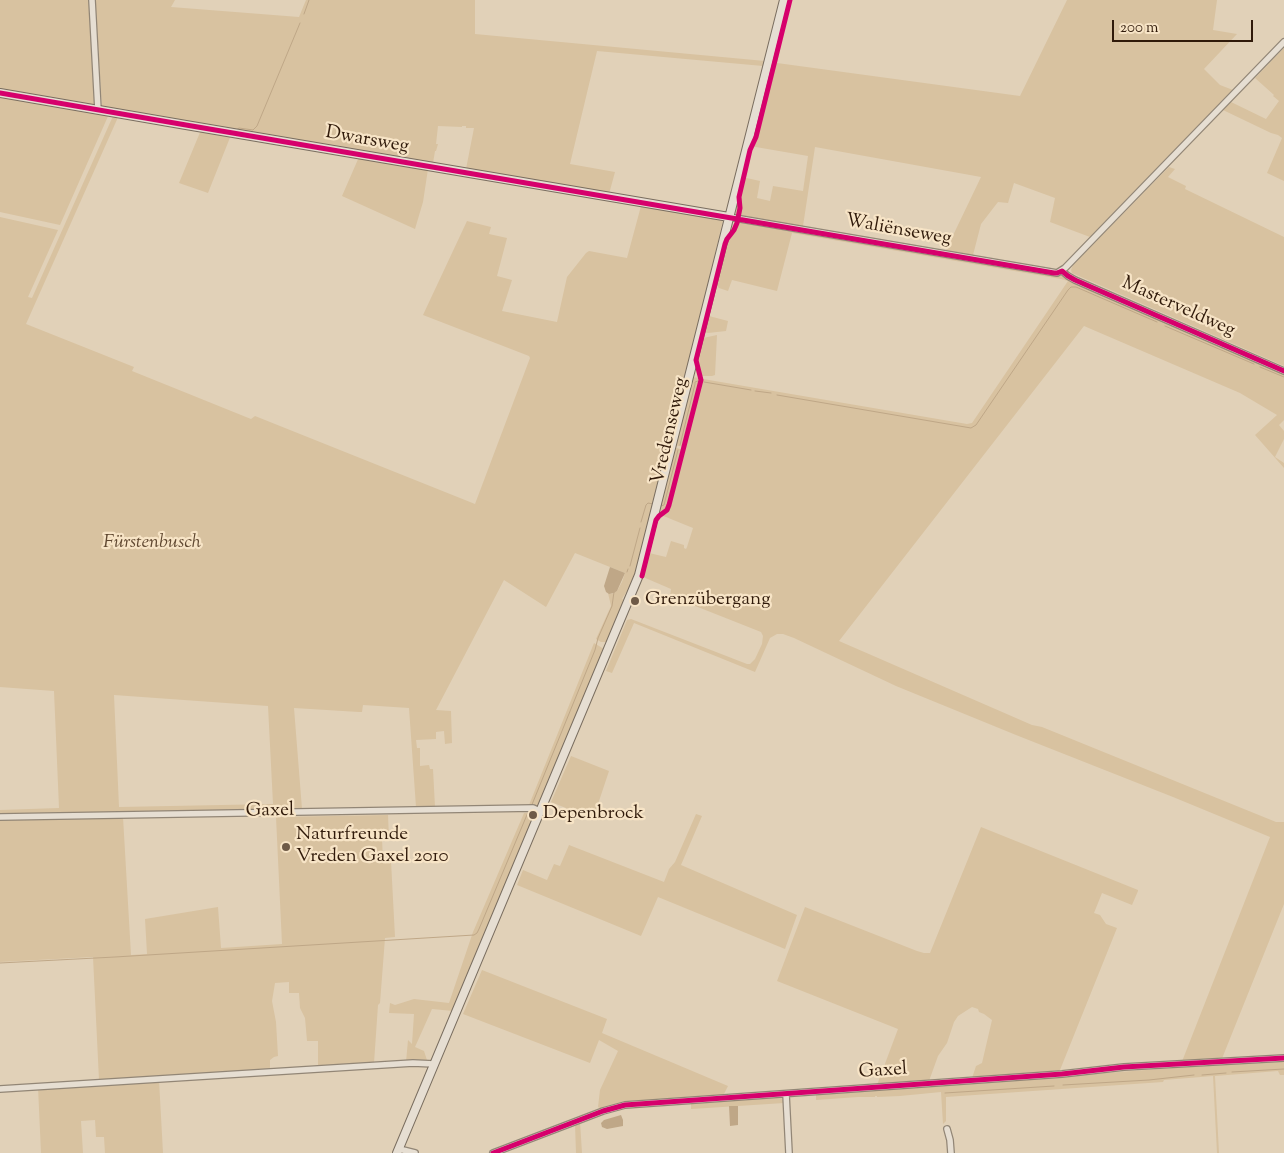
<!DOCTYPE html>
<meta charset="utf-8">
<style>
body{margin:0}
#map{position:relative;width:1284px;height:1153px;overflow:hidden;background:#e1d1b8;font-family:"Sorts Mill Goudy",serif}
canvas{display:block}
.scale{position:absolute;left:1112px;top:20px;width:141px;height:22px;box-sizing:border-box;border:2px solid #301a0a;border-top:0;padding-left:6px;font-size:15px;line-height:18px;white-space:nowrap;color:#301a0a;-webkit-text-stroke:4px #f7e4c6;paint-order:stroke}
</style>
<div id="map">
<canvas width="1284" height="1153"></canvas>
<div class="scale">200 m</div>
</div>
<script>
const ctx = document.querySelector('canvas').getContext('2d');
ctx.lineJoin = 'round';
function paint(path, color) { ctx.fillStyle = color; ctx.fill(path, 'evenodd'); }
const shape = rows => new Path2D(rows.map(r => 'M' + r).join(''));
function strokePath(path, color, width, dash) { ctx.strokeStyle = color; ctx.lineWidth = width; ctx.lineCap = dash ? 'butt' : 'round'; ctx.setLineDash(dash || []); ctx.stroke(path); }
function label(font, color, halo, rows, align = 'center') {
  ctx.font = font + ' "Sorts Mill Goudy",serif'; ctx.lineWidth = 4.5; ctx.setLineDash([]); ctx.textBaseline = 'middle'; ctx.strokeStyle = halo; ctx.fillStyle = color; for (const [text, x, y, turn = 0] of rows) {
    ctx.save(); ctx.translate(x, y); ctx.rotate((+turn || 0) * Math.PI / 180); ctx.textAlign = isNaN(turn) ? turn : align; if (halo) ctx.strokeText(text, 0, 0); ctx.fillText(text, 0, 0); ctx.restore();
  }
}
const green = shape([
 [0,0,89,0,95,105,0,89],
 [95,0,175,0,171,7,299,17,306,0,475,0,475,34,765,61,763,66,597,51,570,164,615,172,609,194,466,169,474,128,466,128,466,126,462,126,462,127,438,126,436,144,438,144,436,151,435,151,433,163,102,107],
 [786,0,791,0,777,63,1020,96,1067,0,1217,0,1213,30,1237,34,1204,69,1220,85,1233,90,1090,237,1050,222,1055,198,1014,183,1008,203,998,202,981,224,973,255,946,250,981,177,815,147,803,226,733,214,742,177,760,181,757,198,770,201,773,186,803,191,808,156,750,146],
 [1284,48,1284,181,1267,173,1282,138,1278,135,1271,133,1223,110,1231,102,1266,119,1279,101,1273,96,1274,95,1255,78],
 [0,94,109,114,60,225,0,212],
 [119,115,26,324,134,367,132,371,251,419,255,416,475,504,530,358,529,356,423,315,467,221,491,227,489,234,507,238,497,276,512,280,502,311,557,322,567,277,586,253,589,251,627,258,641,206,723,220,673,431,637,574,622,599,626,601,608,642,601,642,596,639,611,606,608,593,612,594,617,591,622,582,625,573,575,553,546,607,504,580,436,710,451,711,452,743,445,744,444,731,436,732,436,739,416,740,417,748,420,748,420,766,429,765,430,769,433,769,435,807,416,807,409,708,363,705,362,712,359,712,294,708,302,809,0,814,0,810,59,808,54,691,0,687,0,217,58,230,28,297,32,298,113,116],
 [114,695,268,706,273,804,119,807],
 [201,130,231,135,208,193,179,183],
 [359,157,428,169,423,202,415,229,342,196],
 [1169,167,1175,169,1168,177,1186,186,1185,189,1284,237,1284,366,1072,273,1071,270,1073,265],
 [738,221,1062,276,1284,374,1284,420,1279,425,1284,431,1284,439,1275,457,1284,463,1284,468,1255,435,1277,415,1240,393,1084,326,839,641,1032,725,1042,727,1276,822,1284,822,1284,904,1221,1061,1181,1064,1270,837,1173,797,1016,735,896,686,794,638,783,634,777,634,770,638,755,672,634,623,612,673,606,671,627,620,631,619,747,664,750,664,755,659,762,644,763,636,761,632,670,596,671,589,643,577,649,553,666,557,671,541,684,545,684,548,686,549,687,547,693,528,661,515,666,512,670,507,703,379,967,424,972,423,1068,281,1061,279,792,233,777,291,732,280,728,291,719,288,716,285,727,241,735,231],
 [709,316,728,321,726,331,708,333,704,332],
 [717,335,715,375,712,376,702,376,697,362,703,338],
 [691,377,700,378,700,381,683,447,675,445],
 [674,447,683,450,668,505,664,511,657,514],
 [594,643,604,649,539,805,529,805],
 [571,756,609,771,593,819,551,802],
 [524,813,535,813,453,1011,432,1009,415,1047,424,1051,427,1060,406,1062,408,1040,412,1044,414,1014,389,1013,390,1003,395,1005,414,999,449,1003,473,932],
 [696,814,702,816,681,865,797,915,785,949,658,897,641,936,517,885,523,870,547,880,554,864,560,866,569,845,664,882,669,869,675,862],
 [388,815,389,838,382,838,383,861,391,861,395,937,385,938,380,1003,378,1005,374,1063,318,1066,318,1041,307,1041,305,1018,300,1008,299,993,289,993,289,982,275,983,272,1001,276,1022,278,1056,274,1057,270,1060,270,1069,99,1080,93,957,0,962,0,819,123,817,131,955,147,954,145,919,218,907,221,948,282,944,276,817],
 [981,827,1138,890,1138,891,1132,905,1102,893,1094,913,1100,915,1106,924,1117,928,1060,1070,1057,1072,972,1078,976,1066,982,1063,992,1020,984,1014,979,1012,978,1009,972,1007,958,1016,954,1022,947,1043,938,1056,929,1081,877,1085,898,1029,777,981,805,907,917,951,924,953,930,953],
 [482,970,607,1019,602,1033,728,1086,724,1094,720,1096,618,1104,601,1109,598,1107,600,1090,618,1051,599,1040,590,1063,463,1014],
 [1284,1060,1284,1075,1280,1075,1278,1071,1215,1076,1219,1153,1217,1153,1213,1076,1164,1080,1163,1082,946,1097,946,1121,943,1124,941,1092,900,1096,877,1097,877,1096,875,1096,875,1097,858,1097,816,1100,816,1094],
 [159,1080,163,1153,105,1153,104,1137,96,1137,95,1120,81,1121,83,1153,41,1153,38,1087],
 [781,1097,784,1103,691,1109,691,1103],
 [580,1122,582,1153,576,1153,575,1124]
]);
const water = shape([
 [610,567,625,573,617,591,614,593,609,594,606,592,604,586],
 [729,1106,738,1106,738,1125,730,1126],
 [621,1115,623,1120,623,1126,607,1129,602,1127,601,1123,604,1120]
]);
const stream = shape([
 [304,14,309,0],
 [236,130,239,128,253,130,257,126,300,23],
 [1165,326,1254,364],
 [1260,367,1284,377],
 [704,382,751,390],
 [755,391,771,393],
 [777,395,971,428,976,425,1068,290,1071,287,1076,287,1157,322],
 [680,445,695,384,695,382,698,381],
 [661,506,664,505,678,450],
 [641,522,646,505,648,503,653,504],
 [630,566,640,528],
 [627,572,628,569],
 [531,807,595,650,598,638,612,606,614,592],
 [0,963,115,957,474,935,477,933,479,929,529,810],
 [1232,1072,1284,1069],
 [1202,1075,1226,1073],
 [1063,1085,1149,1080,1194,1075],
 [945,1093,1054,1086]
]);
const street = shape([
 [92,0,98,110],
 [729,217,1057,273,1065,268,1284,42],
 [1062,271,1068,276,1075,280,1284,371],
 [0,817,533,808,540,811],
 [0,1089,413,1063,434,1064],
 [786,1094,789,1153],
 [947,1129,950,1140,951,1153],
 [399,1149,415,1153],
 [493,1153,603,1111,625,1105,1062,1074,1124,1067,1284,1058]
]);
const secondary = shape([
 [0,93,186,125,729,217],
 [397,1153,639,575,784,0]
]);
const cycleway = shape([
 [0,93,186,125,1054,273,1057,273,1062,271,1068,276,1075,280,1284,371],
 [642,576,656,520,659,516,667,510,669,505,701,380,696,360,725,244,727,239,734,230,737,223,740,208,739,197,750,150,756,137,790,0],
 [493,1153,603,1111,625,1105,1062,1074,1124,1067,1284,1058]
]);
const markers = [
 [635,601,5,"#6e5a47"],
 [533,815,5,"#6e5a47"],
 [286,847,5,"#6e5a47"]
];
const streetNames = [
 ["Dwarsweg",367,141,10],
 ["Waliënseweg",898,231,10],
 ["Masterveldweg",1178,308,24],
 ["Vredenseweg",671,431,-77],
 ["Gaxel",270,812,-1],
 ["Gaxel",883,1072,-4]
];
const parkNames = [
 ["Fürstenbusch",152,544]
];
const poiNames = [
 ["Grenzübergang",645,601],
 ["Depenbrock",543,815],
 ["Naturfreunde",296,836],
 ["Vreden Gaxel 2010",296,858]
];
paint(green, '#d8c2a0');
paint(water, '#bfa787');
strokePath(stream, '#bfa787', 1);
strokePath(street, '#928676', 8);
strokePath(secondary, '#796d5f', 10);
strokePath(street, '#e6ded2', 5.5);
strokePath(secondary, '#e6ded2', 8);
strokePath(cycleway, '#d6006c', 5);
for (const [x, y, r, color] of markers) { const dot = new Path2D(); dot.arc(x, y, r, 0, 2 * Math.PI); ctx.fillStyle = color; ctx.fill(dot); strokePath(dot, '#f7e4c6', 2); }
label('19px', '#301a0a', '#f7e4c6', streetNames);
label('italic 19px', '#604831', '#f7e4c6', parkNames);
label('19px', '#301a0a', '#f7e4c6', poiNames, 'left');
</script>
